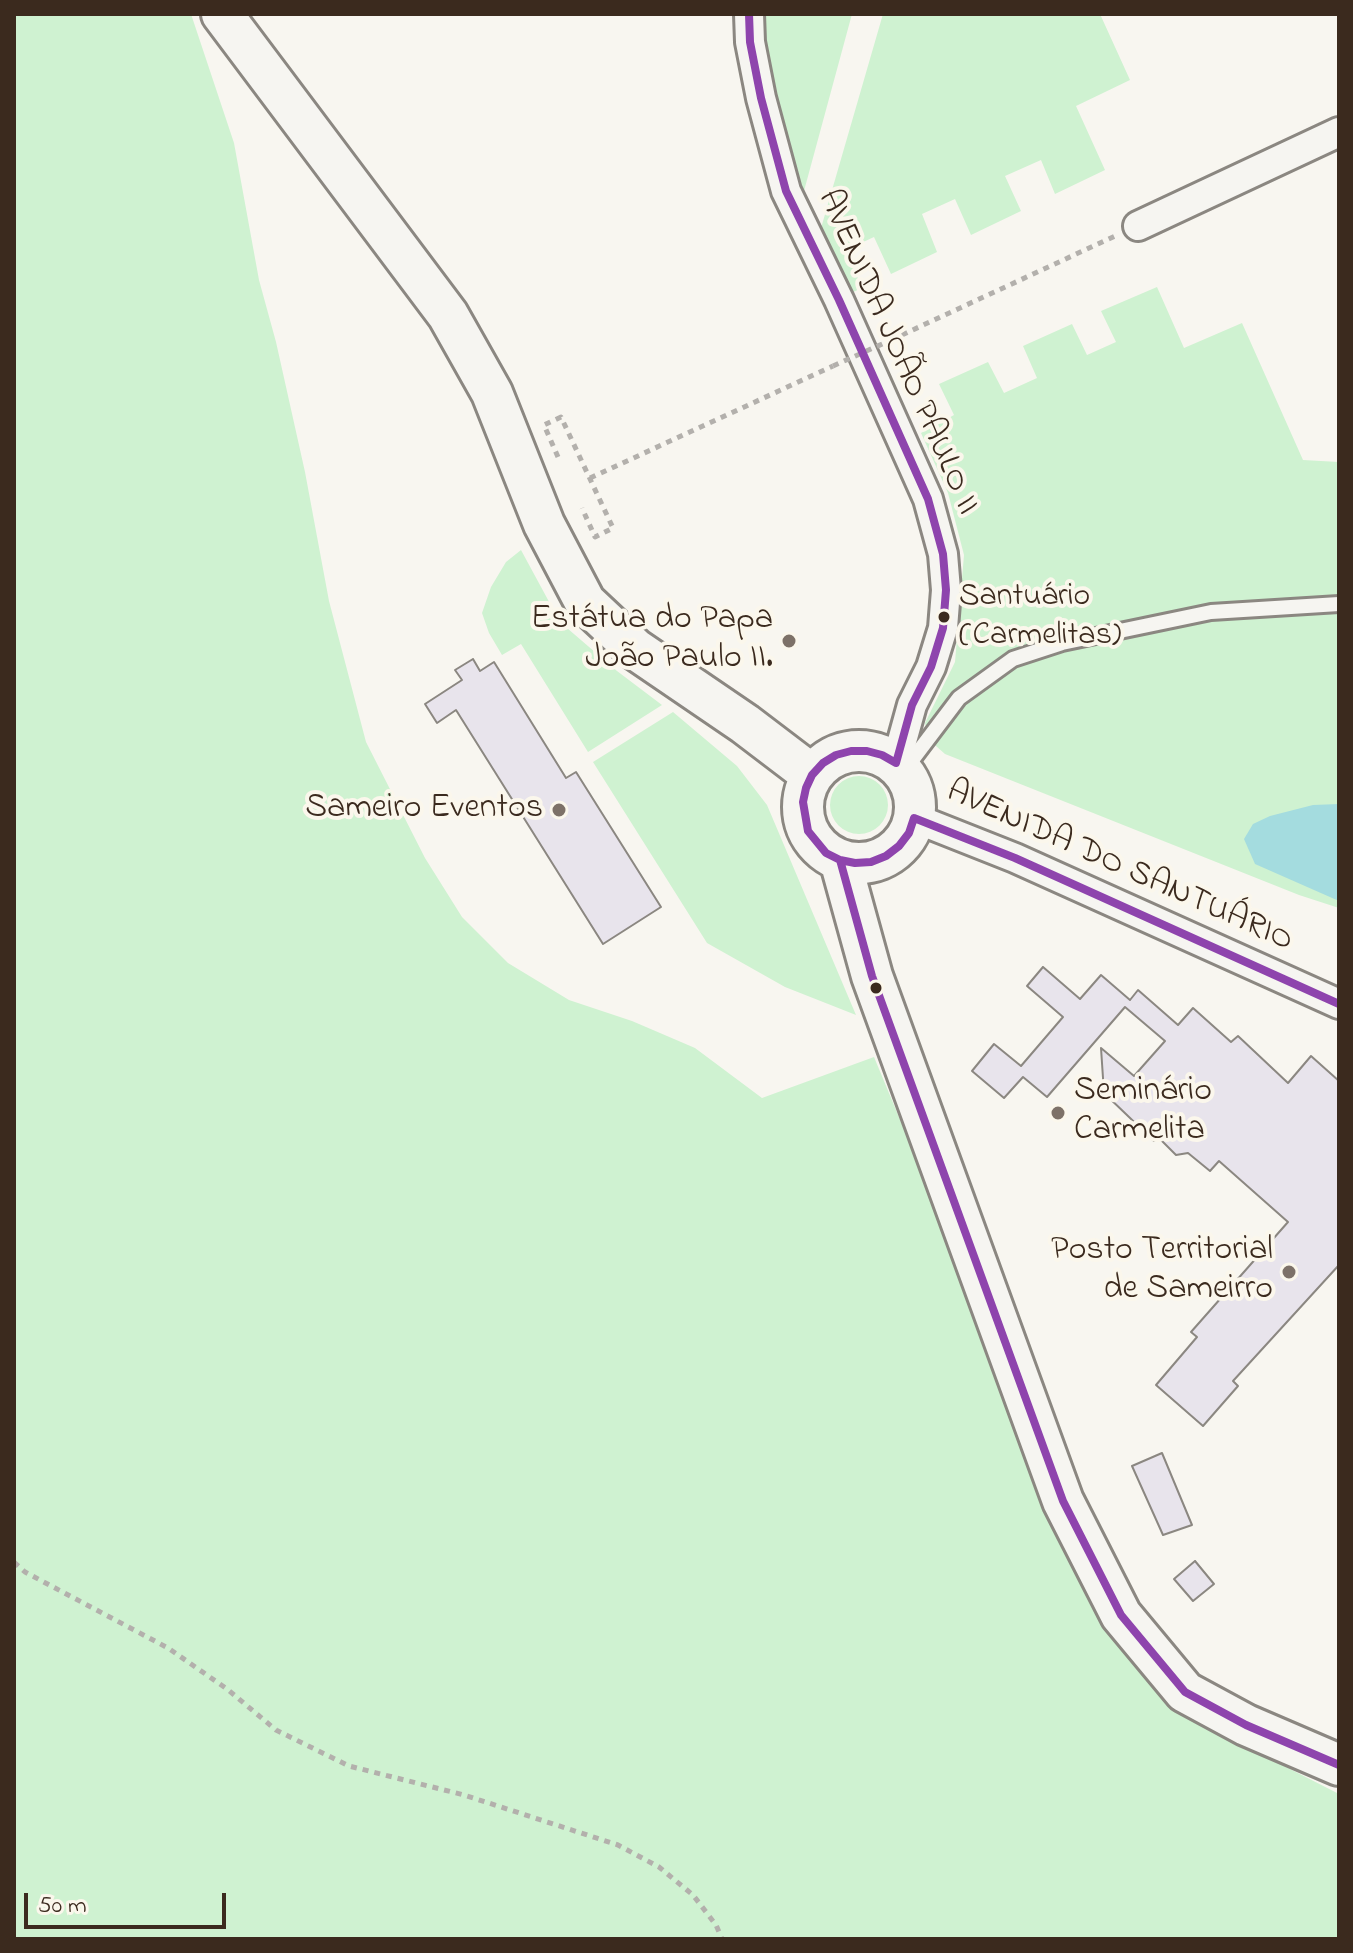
<!DOCTYPE html>
<meta charset="utf-8">
<style>
body{margin:0}
#map{position:relative;width:1353px;height:1953px;overflow:hidden;background:#f8f6f0;font-family:"Indie Flower",sans-serif}
canvas{display:block}
.frame{position:absolute;inset:0;border:16px solid #3b2a1e;pointer-events:none}
.scale{position:absolute;left:24px;top:1893px;width:202px;height:36px;box-sizing:border-box;border:4px solid #3b2a1e;border-top:0;padding-left:10px;font-size:24px;line-height:28px;white-space:nowrap;color:#3b2a1e;-webkit-text-stroke:6px #fbf7ec;paint-order:stroke}
</style>
<div id="map">
<canvas width="1353" height="1953"></canvas>
<div class="frame"></div>
<div class="scale">50 m</div>
</div>
<script>
const ctx = document.querySelector('canvas').getContext('2d');
ctx.lineJoin = 'round';
function paint(path, color) { ctx.fillStyle = color; ctx.fill(path, 'evenodd'); }
const shape = rows => new Path2D(rows.map(r => 'M' + r).join(''));
function strokePath(path, color, width, dash) { ctx.strokeStyle = color; ctx.lineWidth = width; ctx.lineCap = dash ? 'butt' : 'round'; ctx.setLineDash(dash || []); ctx.stroke(path); }
function label(font, color, halo, rows, align = 'center') {
  ctx.font = font + ' "Indie Flower",sans-serif'; ctx.lineWidth = 8; ctx.setLineDash([]); ctx.textBaseline = 'middle'; ctx.strokeStyle = halo; ctx.fillStyle = color; for (const [text, x, y, turn = 0] of rows) {
    ctx.save(); ctx.translate(x, y); ctx.rotate((+turn || 0) * Math.PI / 180); ctx.textAlign = isNaN(turn) ? turn : align; if (halo) ctx.strokeText(text, 0, 0); ctx.fillText(text, 0, 0); ctx.restore();
  }
}
const green = shape([
 [14,14,191,14,234,143,259,280,276,342,305,472,329,601,366,742,425,858,462,917,508,963,569,1000,632,1021,695,1048,762,1098,874,1057,921,1170,1062,1547,1110,1627,1243,1745,1339,1794,1339,1939,14,1939],
 [763,14,852,14,801,202,764,42],
 [883,14,1100,14,1130,80,1076,106,1105,170,1055,194,1041,160,1005,176,1021,211,971,235,955,199,922,214,937,252,891,274,874,237,846,250,862,288,849,294,819,235],
 [1157,287,1184,348,1242,323,1303,460,1339,462,1339,908,1299,895,945,754,928,739,925,723,955,662,964,555,948,493,921,433,954,415,939,384,988,362,1004,393,1037,378,1023,346,1072,324,1087,355,1116,342,1101,311],
 [521,550,560,622,617,671,662,705,588,752,521,644,502,655,489,633,482,613,491,587,506,562],
 [673,712,737,766,767,805,856,1015,785,987,707,943,593,762],
 '830 805a29 29 0 1 1 58 0a29 29 0 1 1-58 0Z'
]);
const water = shape([
 [1339,804,1339,901,1255,864,1244,839,1253,824,1270,816,1313,805]
]);
const building = shape([
 [473,659,480,671,494,662,566,778,576,772,661,907,603,944,456,710,437,723,425,704,462,680,455,670,473,659],
 [1043,967,1080,999,1101,975,1130,1000,1138,990,1178,1025,1193,1008,1231,1042,1238,1036,1288,1083,1311,1056,1339,1081,1339,1265,1233,1381,1238,1386,1203,1426,1156,1385,1197,1337,1191,1332,1288,1222,1219,1161,1210,1171,1188,1153,1176,1155,1159,1138,1154,1141,1104,1093,1101,1048,1134,1076,1165,1041,1125,1007,1047,1097,1023,1077,1004,1098,972,1071,994,1044,1021,1066,1063,1017,1027,986,1043,967],
 [1162,1453,1192,1525,1163,1535,1132,1466,1162,1453],
 [1195,1561,1214,1584,1193,1601,1174,1579,1195,1561]
]);
const path = shape([
 [891,340,1115,236],
 [558,457,544,425,561,417,613,528,595,537,582,508],
 [590,478,833,366],
 [14,1562,25,1572,168,1648,227,1689,276,1730,349,1766,464,1795,618,1845,659,1867,693,1895,716,1925,722,1939]
]);
const lane = shape([
 [903,772,959,698,1013,659,1062,643,1211,612,1339,604]
]);
const street = shape([
 [749,14,750,42,761,98,786,191,839,300,928,499,943,554,946,590,943,628,931,667,912,705,896,763],
 [1138,226,1339,132],
 [914,818,1015,858,1339,1004]
]);
const secondary = shape([
 [222,14,448,315,492,393,544,524,585,602,635,649,745,724,812,775],
 '803 807a56 56 0 1 1 112 0a56 56 0 1 1-112 0Z',
 [840,860,872,976,1063,1501,1121,1615,1185,1692,1246,1725,1339,1765]
]);
const pathBridge = shape([
 [833,366,891,340]
]);
const bus1 = shape([
 [749,14,750,42,761,98,786,191,839,300,928,499,943,554,946,590,943,628,931,667,912,705,896,763,882,755,867,751,851,751,836,755,823,763,812,775,806,788,803,802,808,831,826,853,840,860,855,863,871,862,886,856,899,846,909,833,914,818,1015,858,1339,1004],
 [840,860,872,976,1063,1501,1121,1615,1185,1692,1246,1725,1339,1765]
]);
const markers = [
 [944,617,7,"#3b2a1e"],
 [789,641,8,"#7d7168"],
 [559,810,8,"#7d7168"],
 [876,988,7,"#3b2a1e"],
 [1058,1113,8,"#7d7168"],
 [1289,1272,8,"#7d7168"]
];
const busNames = [
 ["Santuário",959,599],
 ["(Carmelitas)",959,638]
];
const streetNames = [
 ["AVENIDA JOÃO PAULO II",896,353,66],
 ["AVENIDA DO SANTUÁRIO",1119,868,24]
];
const poiNames = [
 ["Estátua do Papa",773,621],
 ["João Paulo II.",773,660],
 ["Sameiro Eventos",543,810],
 ["Seminário",1074,1093,"left"],
 ["Carmelita",1074,1132,"left"],
 ["Posto Territorial",1273,1252],
 ["de Sameirro",1273,1291]
];
paint(green, '#cff2d1');
paint(water, '#a4dcdf');
paint(building, '#e8e4ec');
strokePath(building, '#8b8781', 2);
strokePath(lane, '#8b8781', 20);
strokePath(street, '#8b8781', 34);
strokePath(secondary, '#8b8781', 46);
strokePath(path, '#b3b0ac', 5, [6, 6]);
strokePath(lane, '#f6f5f1', 14);
strokePath(street, '#f6f5f1', 28);
strokePath(secondary, '#f6f5f1', 40);
strokePath(pathBridge, '#b3b0ac', 5, [6, 6]);
strokePath(bus1, '#8e44ad', 8);
for (const [x, y, r, color] of markers) { const dot = new Path2D(); dot.arc(x, y, r, 0, 2 * Math.PI); ctx.fillStyle = color; ctx.fill(dot); strokePath(dot, '#fbf7ec', 3); }
label('32px', '#3b2a1e', '#fbf7ec', busNames, 'left');
label('34px', '#3b2a1e', '#fbf7ec', streetNames);
label('34px', '#3b2a1e', '#fbf7ec', poiNames, 'right');
</script>
